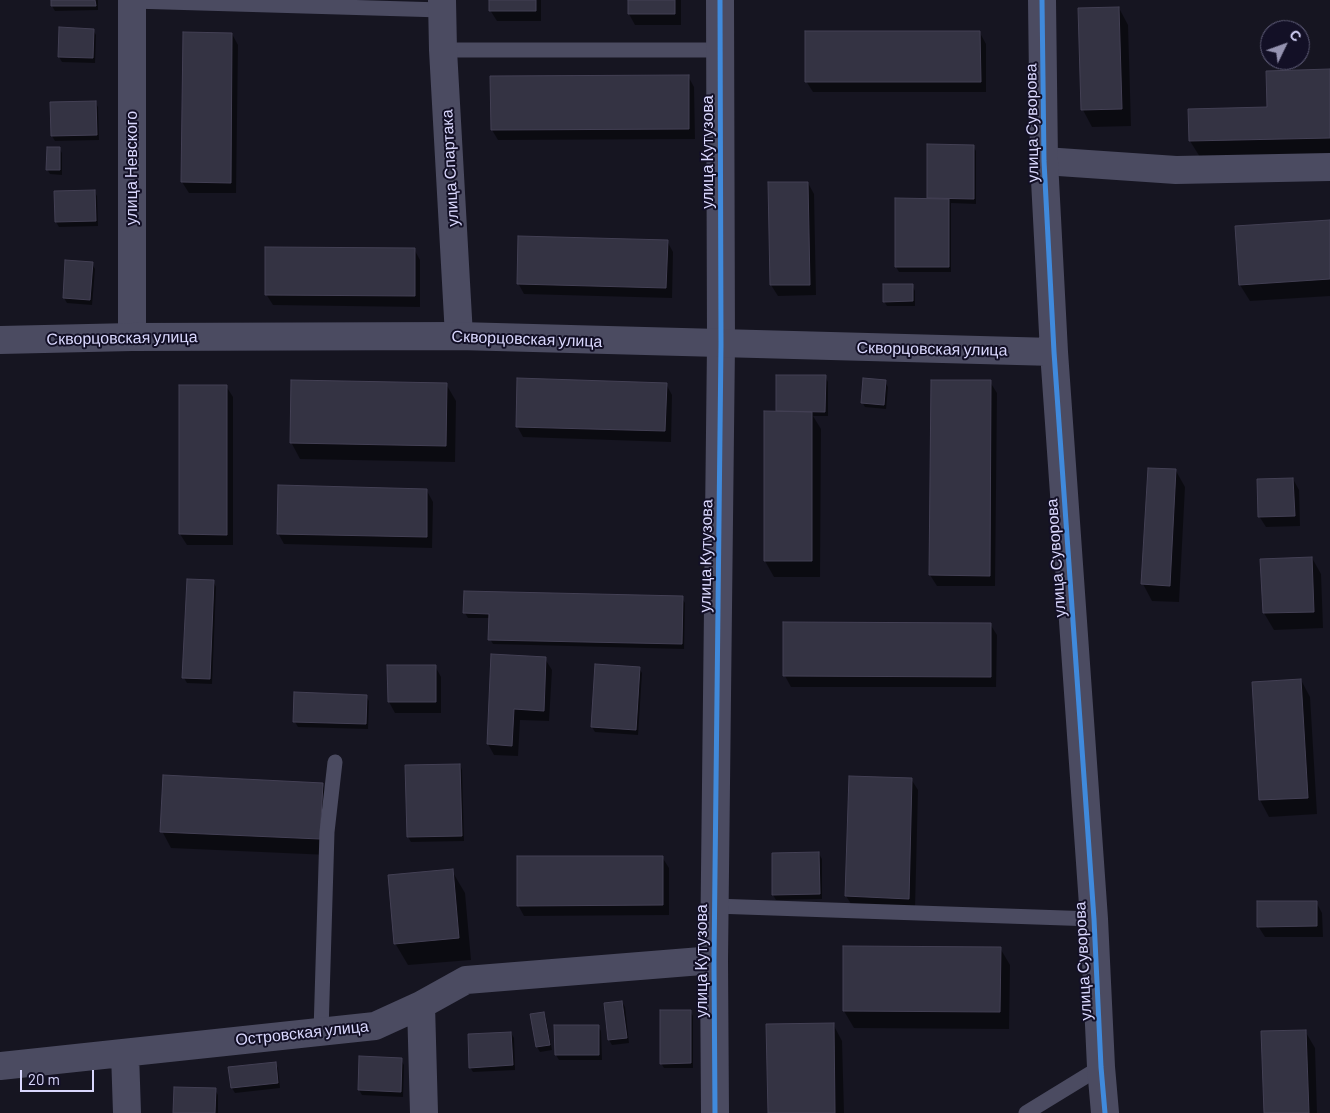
<!DOCTYPE html>
<meta charset="utf-8">
<style>
body{margin:0}
#map{position:relative;width:1330px;height:1113px;overflow:hidden;background:#161521;font-family:Barlow,sans-serif}
canvas{display:block}
.north{position:absolute;left:1260px;top:20px;width:50px;height:50px;box-sizing:border-box;background:#131026;border:1px solid #62607c;border-radius:50%;rotate:48deg;font-size:14px;font-weight:700;line-height:20px;text-align:center;color:#d9d7fd}
.north::after{content:'';display:block;margin:auto;width:18px;height:22px;background:#9593b0;clip-path:polygon(50% 0,100% 100%,50% 72%,0 100%)}
.scale{position:absolute;left:20px;top:1070px;width:74px;height:22px;box-sizing:border-box;border:2px solid #d9d7fd;border-top:0;padding-left:6px;font-size:15px;line-height:18px;white-space:nowrap;color:#d9d7fd;-webkit-text-stroke:4px #131026;paint-order:stroke}
</style>
<div id="map">
<canvas width="1330" height="1113"></canvas>
<div class="north">С</div>
<div class="scale">20 m</div>
</div>
<script>
const ctx = document.querySelector('canvas').getContext('2d');
ctx.lineJoin = 'round';
function paint(path, color) { ctx.fillStyle = color; ctx.fill(path, 'evenodd'); }
const shape = rows => new Path2D(rows.map(r => 'M' + r).join(''));
function strokePath(path, color, width, dash) { ctx.strokeStyle = color; ctx.lineWidth = width; ctx.lineCap = dash ? 'butt' : 'round'; ctx.setLineDash(dash || []); ctx.stroke(path); }
function label(font, color, halo, rows, align = 'center') {
  ctx.font = font + ' Barlow,sans-serif'; ctx.lineWidth = 4; ctx.setLineDash([]); ctx.textBaseline = 'middle'; ctx.strokeStyle = halo; ctx.fillStyle = color; for (const [text, x, y, turn = 0] of rows) {
    ctx.save(); ctx.translate(x, y); ctx.rotate((+turn || 0) * Math.PI / 180); ctx.textAlign = isNaN(turn) ? turn : align; if (halo) ctx.strokeText(text, 0, 0); ctx.fillText(text, 0, 0); ctx.restore();
  }
}
const shadow = shape([
 [52,0,98,0,98,10,55,11,52,6],
 [490,0,541,0,541,21,497,21,490,10],
 [629,0,681,0,681,25,635,25,629,14],
 [1119,8,1128,25,1131,126,1092,127,1083,110,1079,9],
 [93,30,96,35,95,63,62,62,59,57],
 [980,33,986,44,986,92,813,92,806,81],
 [232,34,238,45,236,193,189,193,182,182],
 [1330,71,1330,155,1200,157,1190,141,1268,109],
 [688,76,694,87,695,139,498,140,492,130],
 [95,102,98,107,99,140,55,141,52,136,52,103],
 [929,146,973,146,976,151,976,204,951,203,951,272,899,272,896,267,928,200],
 [59,148,62,153,62,175,50,174,47,169],
 [808,183,814,194,816,295,778,296,771,285],
 [94,191,97,196,98,226,59,227,56,222],
 [1330,221,1330,296,1250,301,1240,285],
 [667,241,673,252,672,298,524,294,518,283],
 [414,249,420,260,420,307,273,305,266,294],
 [92,264,95,269,92,305,67,303,64,298],
 [912,285,915,291,915,306,887,306,884,301],
 [825,376,828,382,828,416,813,416,821,429,820,577,774,577,765,561,777,411],
 [885,382,888,387,886,409,865,407,862,402],
 [990,382,997,393,995,586,937,586,930,575],
 [446,384,456,401,455,462,300,459,291,442],
 [666,384,672,395,671,442,523,437,517,426],
 [180,386,226,386,233,397,233,545,187,545,180,534],
 [1150,469,1176,471,1185,487,1179,602,1152,601,1143,584],
 [1293,479,1299,490,1300,526,1266,527,1259,516],
 [427,491,433,502,432,548,284,544,278,533],
 [1312,558,1321,574,1323,628,1274,630,1264,613,1262,560],
 [213,581,216,587,212,684,187,683,184,678],
 [682,598,685,603,684,649,493,644,490,639,490,618,468,618,465,613],
 [990,624,997,635,996,687,791,687,785,676],
 [545,659,552,670,549,721,520,720,518,756,494,755,488,744],
 [435,666,441,677,441,713,395,713,389,702],
 [639,668,642,673,638,735,595,732,592,727],
 [1301,680,1310,697,1317,814,1269,817,1260,800,1254,683],
 [366,696,369,701,368,729,298,727,295,722],
 [460,765,462,770,464,841,411,842,408,837],
 [850,777,911,779,918,790,915,909,853,907,846,896],
 [322,784,331,801,329,855,171,848,162,831],
 [819,854,822,859,822,899,776,900,773,895],
 [662,857,669,868,669,915,524,916,518,905],
 [452,871,465,893,471,960,408,965,395,943],
 [1316,902,1322,913,1323,937,1265,937,1258,926],
 [1000,948,1010,965,1009,1029,854,1028,844,1011],
 [622,1002,625,1007,629,1043,612,1045,609,1040],
 [690,1011,693,1016,693,1068,664,1068,661,1063],
 [544,1013,546,1018,552,1050,540,1052,537,1047],
 [833,1024,842,1041,844,1113,769,1113],
 [598,1026,601,1031,602,1060,559,1060,556,1055,555,1027],
 [1305,1031,1315,1048,1317,1113,1265,1113],
 [511,1033,514,1038,515,1070,473,1072,470,1067],
 [360,1058,401,1060,404,1065,403,1097,362,1095,359,1090],
 [275,1063,278,1068,280,1088,235,1093,232,1088],
 [215,1090,218,1095,218,1113,174,1113]
]);
const building = shape([
 [51,0,95,0,96,6,51,6,51,0],
 [489,0,536,0,536,11,489,11,489,0],
 [628,0,675,0,675,14,628,14,628,0],
 [1119,7,1122,109,1081,110,1078,8,1119,7],
 [59,27,94,29,93,58,58,57,59,27],
 [805,31,980,31,981,82,805,82,805,31],
 [183,32,232,33,231,183,181,182,183,32],
 [1330,69,1330,138,1189,141,1188,109,1267,107,1266,71,1330,69],
 [689,75,689,129,491,130,490,76,689,75],
 [96,101,97,135,51,136,50,102,96,101],
 [927,144,974,145,974,199,927,198,927,144],
 [47,147,60,147,60,170,46,170,47,147],
 [768,182,808,182,810,285,770,285,768,182],
 [95,190,96,221,55,222,54,191,95,190],
 [895,198,949,199,949,267,895,267,895,198],
 [1330,220,1330,279,1239,285,1235,226,1330,220],
 [518,236,668,240,666,288,517,284,518,236],
 [265,247,415,248,415,296,265,295,265,247],
 [65,260,93,262,90,300,63,298,65,260],
 [883,284,913,284,913,301,883,302,883,284],
 [776,375,826,375,825,412,776,411,776,375],
 [517,378,667,383,665,431,516,427,517,378],
 [863,378,886,380,884,405,861,403,863,378],
 [291,380,447,383,446,446,290,443,291,380],
 [931,380,991,380,990,576,929,575,931,380],
 [179,385,227,385,227,535,179,534,179,385],
 [764,411,812,412,812,561,764,561,764,411],
 [1148,468,1176,469,1170,586,1141,584,1148,468],
 [1293,478,1295,516,1258,517,1257,479,1293,478],
 [278,485,427,489,427,537,277,534,278,485],
 [1312,557,1314,612,1263,613,1260,559,1312,557],
 [187,579,214,580,210,679,182,678,187,579],
 [464,591,683,596,682,644,488,640,489,614,463,613,464,591],
 [783,622,991,623,991,677,783,676,783,622],
 [491,654,546,657,544,711,514,709,512,746,487,744,491,654],
 [595,664,640,667,636,730,591,727,595,664],
 [387,665,436,665,436,702,388,702,387,665],
 [1301,679,1308,798,1259,800,1252,682,1301,679],
 [294,692,367,695,366,724,293,722,294,692],
 [460,764,462,836,407,837,405,765,460,764],
 [163,775,323,783,320,839,160,832,163,775],
 [849,776,912,778,909,899,845,896,849,776],
 [819,852,820,894,772,895,772,853,819,852],
 [517,856,663,856,663,905,517,906,517,856],
 [453,869,459,938,394,944,388,875,453,869],
 [1257,901,1317,901,1317,926,1257,927,1257,901],
 [843,946,1001,947,1000,1012,843,1011,843,946],
 [622,1001,627,1038,608,1040,604,1003,622,1001],
 [660,1010,691,1010,691,1063,660,1064,660,1010],
 [544,1012,550,1045,536,1047,530,1014,544,1012],
 [834,1023,835,1113,768,1113,766,1024,834,1023],
 [554,1025,599,1025,599,1055,555,1055,554,1025],
 [1306,1030,1309,1113,1264,1113,1261,1031,1306,1030],
 [511,1032,513,1065,469,1068,468,1034,511,1032],
 [359,1056,402,1058,401,1092,358,1090,359,1056],
 [276,1062,278,1083,231,1088,228,1067,276,1062],
 [174,1087,216,1088,215,1113,173,1113,174,1087]
]);
const service = shape([
 [132,1,442,10],
 [443,50,720,50],
 [714,906,1094,919],
 [321,1032,327,832,335,762],
 [1026,1113,1101,1067]
]);
const minor = shape([
 [132,0,132,337],
 [442,0,443,50,459,336],
 [1044,161,1176,170,1330,167],
 [421,1005,424,1113],
 [125,1053,127,1113],
 [0,1066,375,1026,421,1005,466,980,714,960],
 [715,1113,714,960,721,344,720,0]
]);
const tertiary = shape([
 [1042,0,1044,161,1054,352,1094,919,1101,1067,1105,1113],
 [0,340,132,337,459,336,1054,352]
]);
const cycleway = shape([
 [1042,0,1044,161,1054,352,1094,919,1101,1067,1105,1113],
 [715,1113,714,960,721,344,720,0]
]);
const streetNames = [
 ["улица Суворова",1032,123,-91],
 ["улица Кутузова",708,152,-90],
 ["улица Невского",132,168,-90],
 ["улица Спартака",450,168,-93],
 ["Скворцовская улица",122,338,-1],
 ["Скворцовская улица",527,339,2],
 ["Скворцовская улица",932,349,1],
 ["улица Кутузова",706,556,-89],
 ["улица Суворова",1056,558,-94],
 ["улица Кутузова",702,961,-90],
 ["улица Суворова",1083,961,-93],
 ["Островская улица",302,1033,-6]
];
paint(shadow, '#0007');
paint(building, '#343343');
strokePath(building, '#434054', 1);
strokePath(service, '#4b4b61', 15);
strokePath(minor, '#4b4b61', 28);
strokePath(tertiary, '#4b4b61', 28);
strokePath(cycleway, '#408adc', 5);
label('16px', '#d9d7fd', '#131026', streetNames);
</script>
